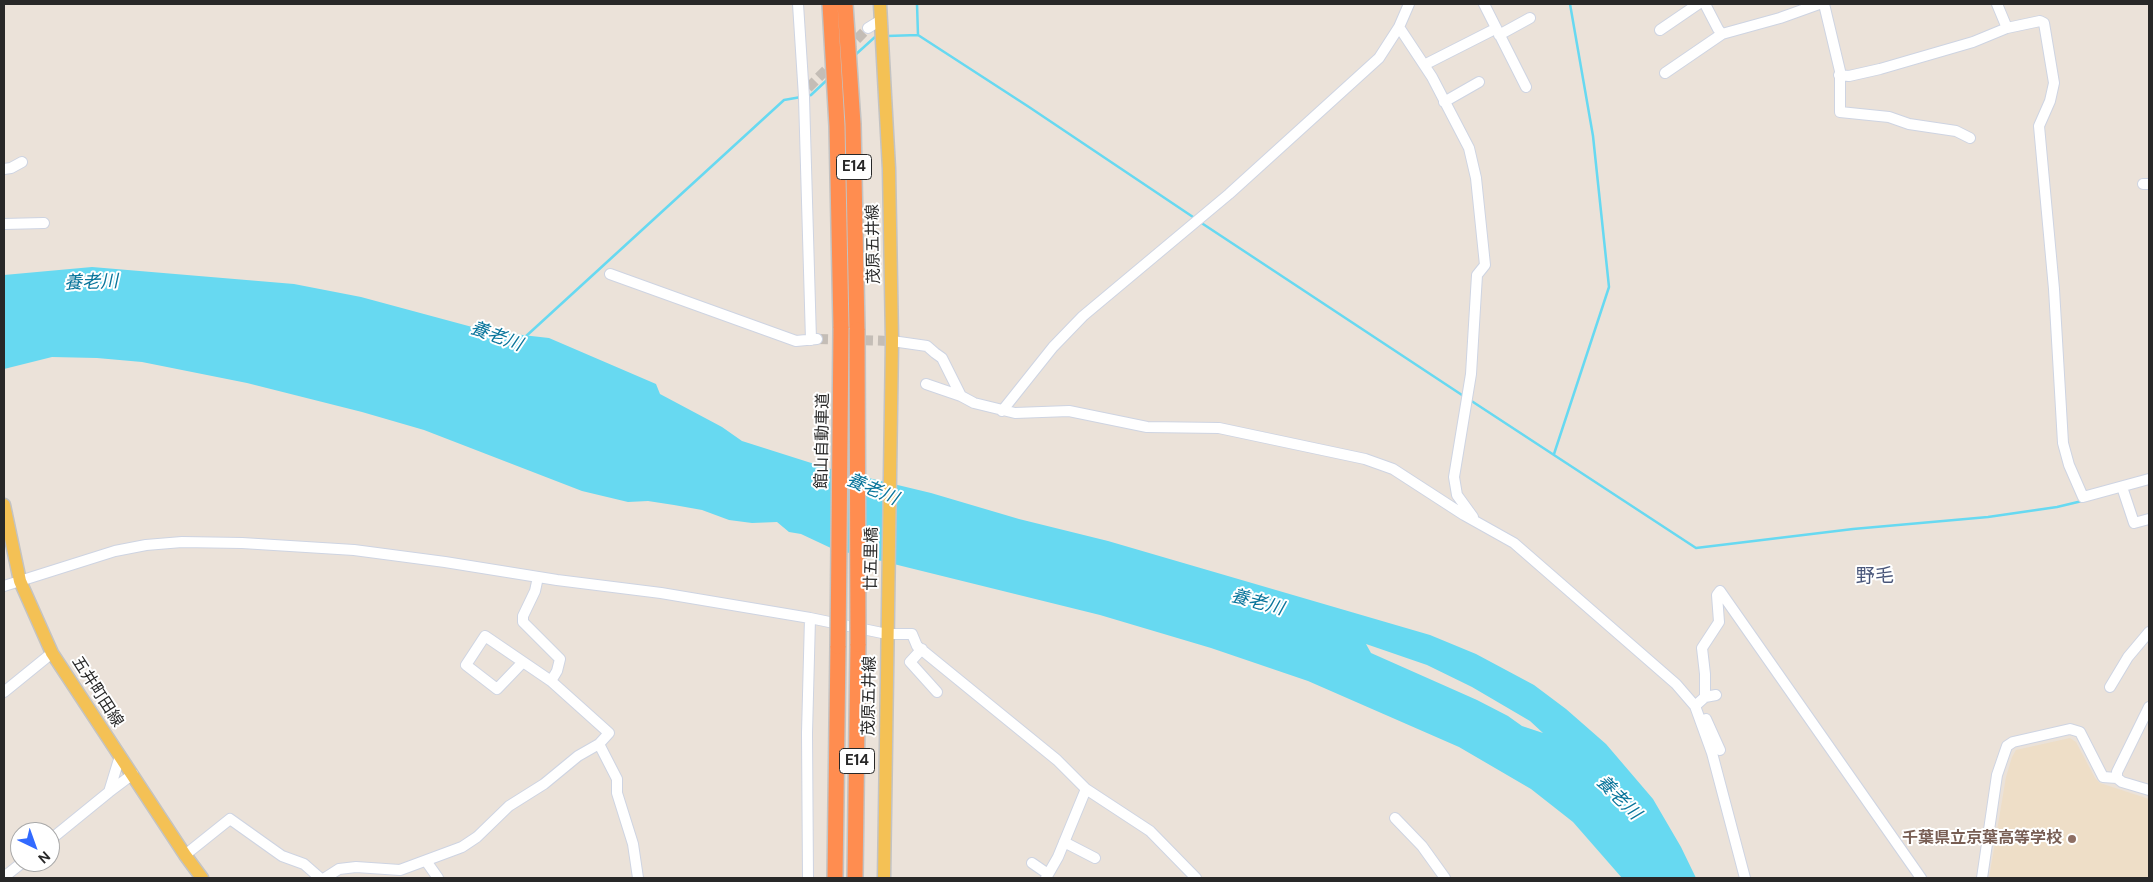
<!DOCTYPE html>
<meta charset="utf-8">
<style>
body{margin:0}
#map{position:relative;width:2153px;height:882px;overflow:hidden;background:#ebe2d9;font-family:"DM Sans",sans-serif}
canvas{display:block}
.frame{position:absolute;inset:0;border:5px solid #282828;pointer-events:none}
.north{position:absolute;left:10px;top:822px;width:50px;height:50px;box-sizing:border-box;background:#fff;border:1px solid #a9a9a9;border-radius:50%;rotate:138deg;font-size:14px;font-weight:700;line-height:20px;text-align:center;color:#282828}
.north::after{content:'';display:block;margin:auto;width:18px;height:22px;background:#326aff;clip-path:polygon(50% 0,100% 100%,50% 72%,0 100%)}
</style>
<div id="map">
<canvas width="2153" height="882"></canvas>
<div class="frame"></div>
<div class="north">N</div>
</div>
<script>
const ctx = document.querySelector('canvas').getContext('2d');
ctx.lineJoin = 'round';
function paint(path, color) { ctx.fillStyle = color; ctx.fill(path, 'evenodd'); }
const shape = rows => new Path2D(rows.map(r => 'M' + r).join(''));
function strokePath(path, color, width, dash) { ctx.strokeStyle = color; ctx.lineWidth = width; ctx.lineCap = dash ? 'butt' : 'round'; ctx.setLineDash(dash || []); ctx.stroke(path); }
function label(font, color, halo, rows, align = 'center') {
  ctx.font = font + ' "DM Sans","Noto Sans JP",sans-serif'; ctx.lineWidth = 4; ctx.setLineDash([]); ctx.textBaseline = 'middle'; ctx.strokeStyle = halo; ctx.fillStyle = color; for (const [text, x, y, turn = 0] of rows) {
    ctx.save(); ctx.translate(x, y); ctx.rotate((+turn || 0) * Math.PI / 180); ctx.textAlign = isNaN(turn) ? turn : align; if (halo) ctx.strokeText(text, 0, 0); ctx.fillText(text, 0, 0); ctx.restore();
  }
}
const education = shape([
 [2070,738,2076,742,2095,778,2100,783,2149,799,2149,878,1989,878,2006,777,2012,757,2016,750]
]);
const water = shape([
 [92,267,294,284,361,297,487,331,549,338,656,384,660,394,722,427,742,441,827,468,931,493,1019,519,1108,541,1430,635,1476,654,1534,685,1566,709,1606,744,1653,799,1681,847,1696,878,1622,878,1573,822,1531,789,1459,747,1308,681,1211,648,1100,615,833,549,801,534,789,532,777,522,752,523,729,520,702,510,674,505,648,501,628,502,582,491,424,430,362,412,247,383,142,362,97,358,52,357,4,369,4,275],
 [1366,644,1427,665,1472,687,1530,721,1543,733,1522,726,1508,716,1477,700,1371,653]
]);
const stream = shape([
 [917,4,918,35],
 [887,36,918,35,1029,107,1196,219],
 [854,56,875,37,879,37],
 [807,96,811,95,828,79],
 [1200,222,1465,397],
 [524,338,784,100,801,97],
 [1470,400,1696,548,1853,529,1988,517,2057,507,2082,501],
 [1554,454,1609,287,1593,136,1570,4]
]);
const minorTunnel = shape([
 [846,50,868,28],
 [808,88,836,60],
 [818,339,892,341]
]);
const minor = shape([
 [798,4,804,97,811,340],
 [1484,4,1526,87],
 [1705,4,1718,29,1722,34],
 [1824,4,1840,71,1840,112,1889,117,1909,124,1956,131,1970,138],
 [1997,4,2007,28],
 [1399,27,1432,77,1469,148,1476,178,1485,265,1477,275,1471,374,1454,477,1457,495,1473,517],
 [868,28,881,20],
 [1660,30,1698,4],
 [1499,35,1530,18],
 [1424,65,1495,29],
 [1665,73,1722,34,1780,18,1819,4],
 [1839,75,1849,76,1880,69,1973,42,2007,28,2040,21,2044,23,2054,83,2050,101,2039,126,2054,289,2063,443,2069,465,2083,497,2149,479],
 [1444,102,1479,82],
 [4,169,11,168,22,162],
 [2143,184,2149,184],
 [4,224,44,223],
 [610,274,796,341,817,339],
 [892,341,927,346,935,353,942,358,961,396],
 [926,384,961,396,974,403,1015,413,1069,411,1147,427,1219,428,1365,459,1393,469,1464,515,1514,543,1676,684,1695,706,1712,753,1745,878],
 [1002,411,1053,347,1083,316,1229,194,1379,58,1399,27,1409,4],
 [2122,487,2134,523,2149,519],
 [538,577,535,591,523,616,523,622,560,659,557,671,551,681],
 [4,586,115,551,146,545,182,542,242,543,354,550,445,562,557,580,661,593,810,618,887,634,912,634,917,646,1057,760,1086,789,1150,831,1196,878],
 [1720,591,1921,878],
 [922,649,910,662,937,692],
 [523,662,497,689,466,665,485,636,551,681,609,733,599,744],
 [2110,687,2128,657,2149,632],
 [4,692,52,653],
 [1705,697,1716,695],
 [1695,706,1705,697,1705,674,1702,648,1719,622,1717,595,1720,591],
 [1706,719,1720,750],
 [2117,778,2117,772,2149,707],
 [109,792,133,774],
 [1395,818,1422,846,1445,878],
 [50,840,109,792,120,756],
 [1064,842,1095,858],
 [185,855,230,819,282,856,304,864,320,878],
 [426,861,438,878],
 [1032,863,1048,874],
 [4,877,23,862],
 [325,878,339,869,356,867,400,870,462,847,477,837,509,806,544,784,578,756,599,744,617,779,617,793,633,844,638,878],
 [808,878,807,733,810,618],
 [1046,878,1058,857,1086,789],
 [1982,878,1997,775,2007,746,2013,742,2070,729,2080,732,2103,777,2117,778,2122,782,2149,790]
]);
const major = shape([
 [880,4,889,169,892,341,884,878],
 [4,505,20,581,52,653,185,855,202,878]
]);
const highway = shape([
 [830,4,837,126,841,328],
 [845,4,853,124,857,330],
 [835,878,838,646],
 [855,878,858,644]
]);
const highwayBridge = shape([
 [857,330,858,644],
 [838,646,841,328]
]);
const markers = [
 [2072,839,5,"#8d6e63"]
];
const shields = [
 [854,167,35],
 [857,761,35]
];
const shieldNames = [
 ["E14",854,167],
 ["E14",857,761]
];
const streetNames = [
 ["茂原五井線",874,244,-91],
 ["館山自動車道",823,441,-89],
 ["廿五里橋",872,559,-89],
 ["五井町田線",97,692,57],
 ["茂原五井線",870,696,-89]
];
const educationNames = [
 ["千葉県立京葉高等学校",2062,839]
];
const waterNames = [
 ["養老川",91,283,-2],
 ["養老川",496,337,20],
 ["養老川",872,490,23],
 ["養老川",1257,603,15],
 ["養老川",1618,798,45]
];
const quarterNames = [
 ["野毛",1875,577]
];
paint(education, '#eedec7');
paint(water, '#67d9f1');
strokePath(stream, '#67d9f1', 2.5);
strokePath(minorTunnel, '#c4bdb6', 10, [10, 5]);
strokePath(minor, '#ced4e2', 12);
strokePath(major, '#c3c3c3', 15);
strokePath(highway, '#c3c3c3', 18);
strokePath(minor, '#fff', 10);
strokePath(major, '#f4c155', 12);
strokePath(highway, '#ff8d50', 15);
strokePath(highwayBridge, '#c3c3c3', 18, []);
strokePath(highwayBridge, '#ff8d50', 15);
for (const [x, y, r, color] of markers) { const dot = new Path2D(); dot.arc(x, y, r, 0, 2 * Math.PI); ctx.fillStyle = color; ctx.fill(dot); strokePath(dot, '#fff', 2); }
for (const [x, y, w] of shields) { const box = new Path2D(); box.roundRect(x - w / 2, y - 12.5, w, 25, 4); ctx.fillStyle = '#fff'; ctx.fill(box); strokePath(box, '#282828', 1); }
label('bold 15px', '#282828', null, shieldNames);
label('16px', '#282828', '#fff', streetNames);
label('bold 16px', '#785e54', '#fff', educationNames, 'right');
label('italic 18px', '#09759b', '#fff', waterNames);
label('19px', '#485579', '#fff', quarterNames);
</script>
